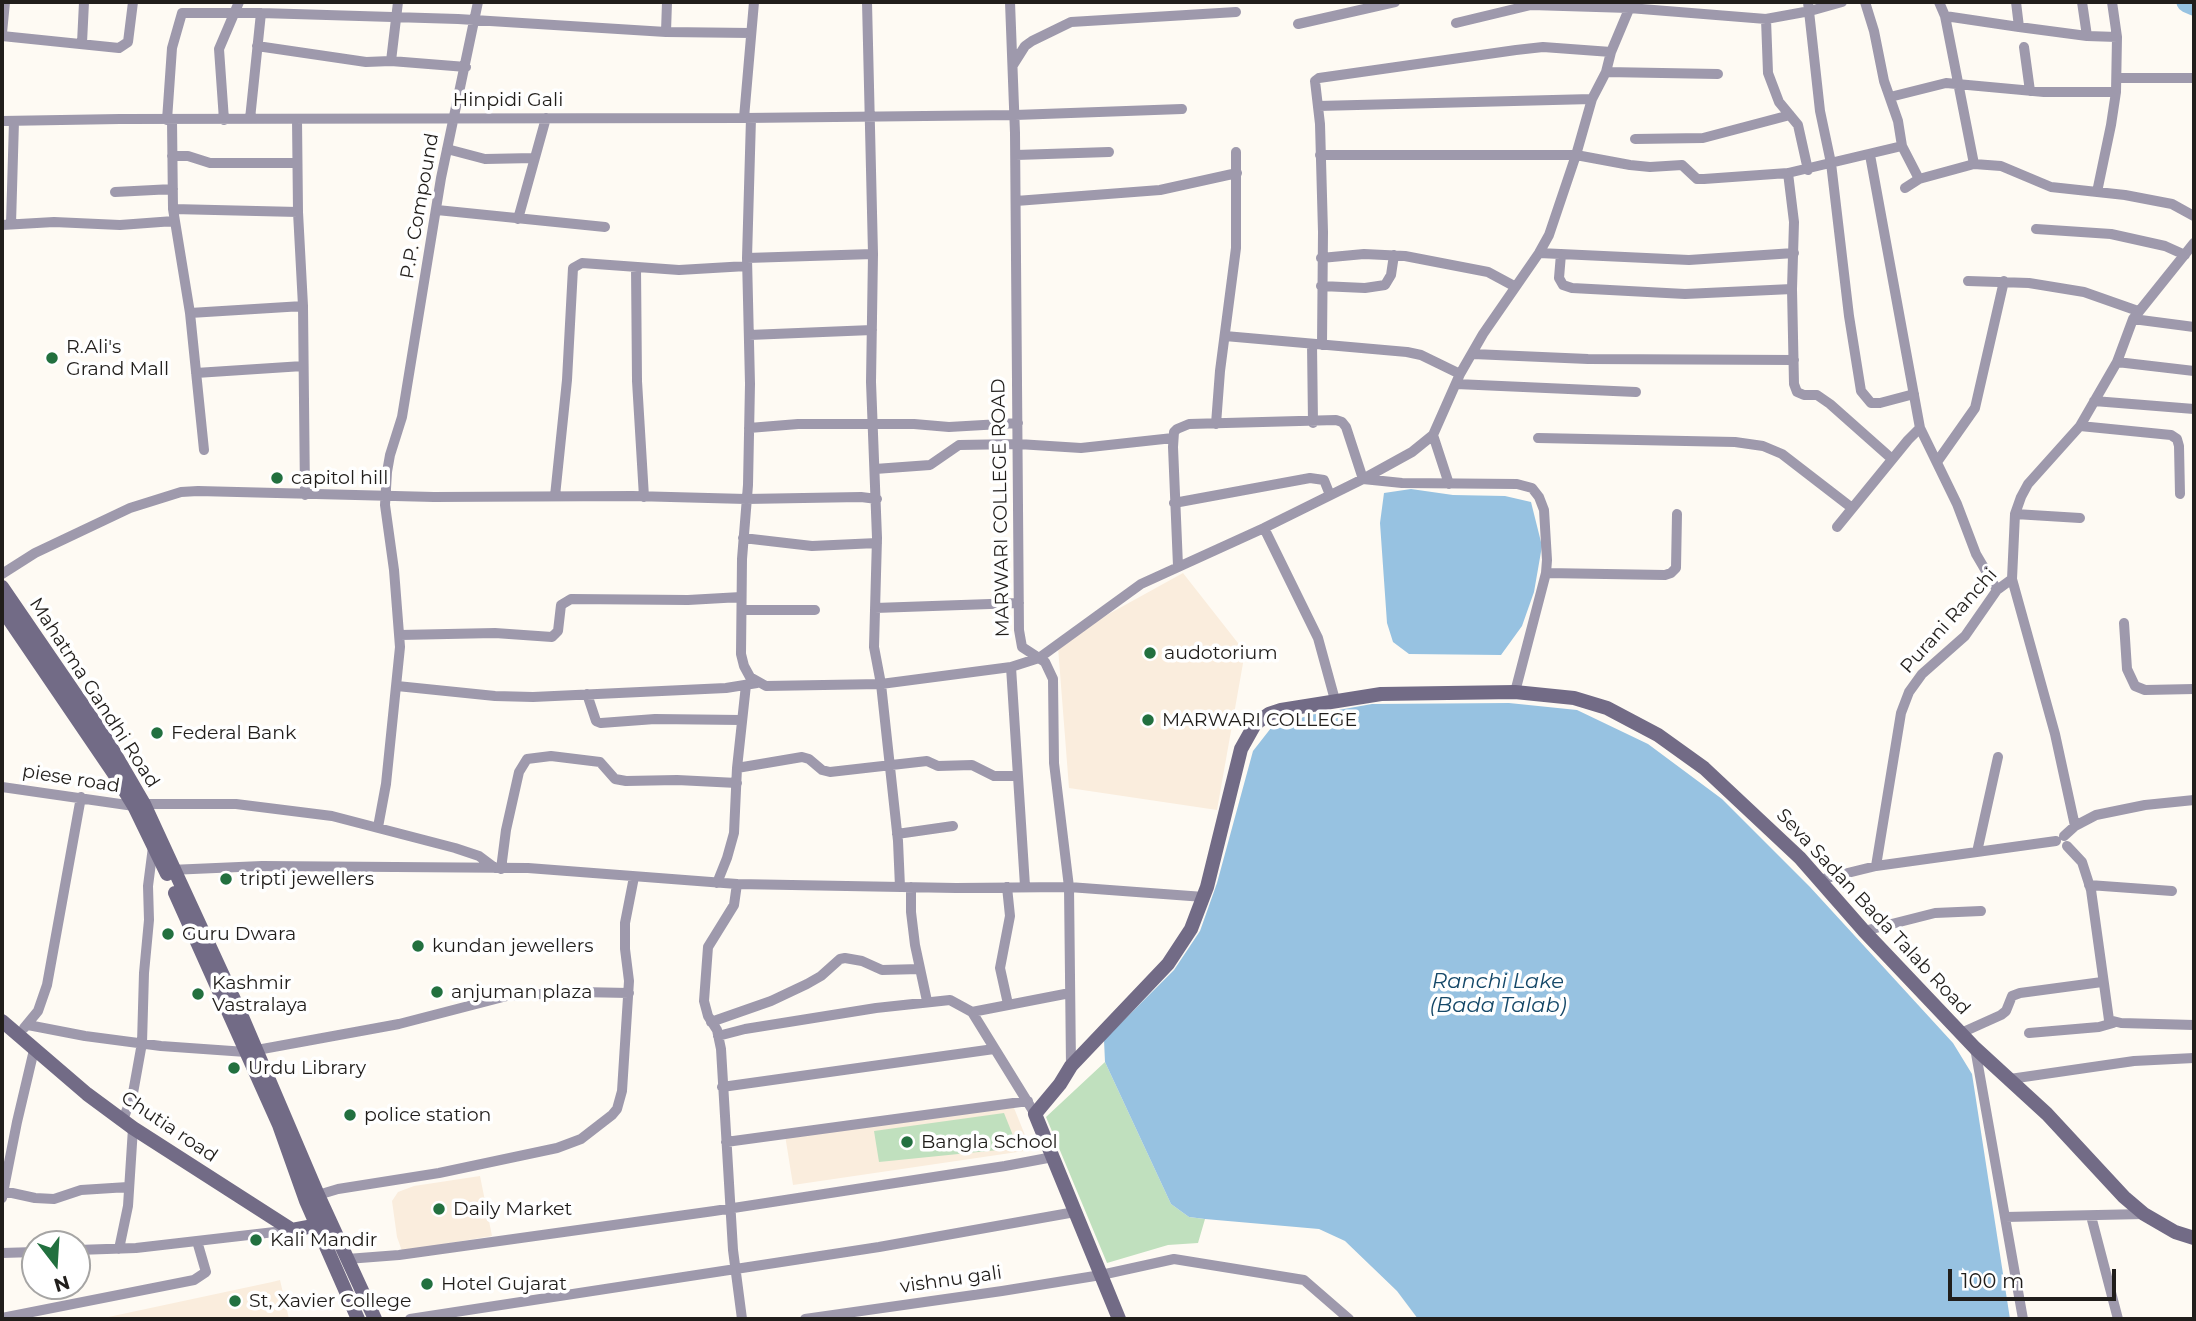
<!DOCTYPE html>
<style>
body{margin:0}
#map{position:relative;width:2196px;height:1321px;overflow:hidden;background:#fefaf3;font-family:Montserrat,sans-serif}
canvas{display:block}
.frame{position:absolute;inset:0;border:4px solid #211e1b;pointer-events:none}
.north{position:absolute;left:21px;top:1230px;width:70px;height:70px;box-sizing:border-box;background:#fff;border:2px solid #a6a5a4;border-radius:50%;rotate:163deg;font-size:19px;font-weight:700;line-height:28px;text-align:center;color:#211e1b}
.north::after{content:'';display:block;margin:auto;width:24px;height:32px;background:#22703f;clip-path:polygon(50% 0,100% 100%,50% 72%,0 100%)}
.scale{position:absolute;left:1948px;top:1269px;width:168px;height:32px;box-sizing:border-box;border:4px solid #211e1b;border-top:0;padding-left:9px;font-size:21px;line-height:24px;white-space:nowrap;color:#211e1b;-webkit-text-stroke:5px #fff;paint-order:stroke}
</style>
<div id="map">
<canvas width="2196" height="1321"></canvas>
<div class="frame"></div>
<div class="north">N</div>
<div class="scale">100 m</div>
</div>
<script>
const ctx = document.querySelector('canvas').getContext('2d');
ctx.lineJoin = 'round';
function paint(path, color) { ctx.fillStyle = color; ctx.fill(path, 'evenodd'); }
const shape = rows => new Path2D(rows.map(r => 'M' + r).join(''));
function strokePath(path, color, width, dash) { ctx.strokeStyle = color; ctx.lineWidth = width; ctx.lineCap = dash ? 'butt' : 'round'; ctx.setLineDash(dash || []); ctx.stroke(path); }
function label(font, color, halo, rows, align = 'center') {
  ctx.font = font + ' Montserrat,sans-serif'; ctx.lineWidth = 7; ctx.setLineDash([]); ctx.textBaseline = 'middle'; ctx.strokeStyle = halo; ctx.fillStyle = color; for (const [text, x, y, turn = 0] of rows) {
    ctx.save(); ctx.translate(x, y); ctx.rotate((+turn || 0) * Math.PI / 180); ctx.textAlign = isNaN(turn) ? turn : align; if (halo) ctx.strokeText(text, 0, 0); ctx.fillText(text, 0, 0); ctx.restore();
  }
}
const built = shape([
 [1183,573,1245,652,1217,810,1069,788,1058,647,1067,637],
 [1012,1103,1031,1150,793,1185,785,1135],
 [480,1176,492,1236,402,1251,397,1237,392,1201,398,1192,414,1186],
 [280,1280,289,1319,99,1319,272,1282]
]);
const green = shape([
 [1105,1062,1171,1204,1189,1217,1205,1219,1198,1243,1168,1245,1107,1263,1046,1117],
 [1004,1113,1018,1148,879,1162,874,1131]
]);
const water = shape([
 [1411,489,1453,495,1505,496,1531,502,1542,546,1534,592,1522,626,1501,655,1409,654,1393,642,1387,623,1380,523,1384,493],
 [1509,703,1577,710,1648,744,1722,799,1810,887,1953,1043,1972,1074,2010,1319,1418,1319,1397,1291,1345,1241,1319,1229,1205,1219,1189,1217,1171,1204,1105,1062,1104,1040,1174,970,1200,931,1217,883,1253,751,1271,728,1310,715,1372,704]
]);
const river = shape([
 [2187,2,2194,5]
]);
const street = shape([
 [1010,2,1015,133,1019,630,1022,647,1045,662,1053,679,1054,763,1069,887,1071,1066],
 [1808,2,1820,111,1831,163,1849,316,1861,391,1871,403,1880,403,1914,394],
 [1865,2,1874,31,1884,81,1898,121,1902,146,1919,179],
 [1939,2,1945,16,1974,164],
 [2082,2,2087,36],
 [1945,16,2019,27,2016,2],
 [1766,19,1768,73,1779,102,1798,125,1808,170],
 [1456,23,1531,5,1629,8,1766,19,1810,11,1842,2],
 [1298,24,1395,2],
 [2019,27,2087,36,2117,37],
 [666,32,667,2],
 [2,33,5,2],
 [2,36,119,48,128,42,133,2],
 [82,43,84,2],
 [257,46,366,62,391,61,466,67],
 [2024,47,2030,91],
 [391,61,398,2],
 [1013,65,1025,46,1032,41,1071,22,1236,12],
 [1606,72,1718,74],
 [2117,78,2194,78],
 [1890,97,1946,83,2044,92,2116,92],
 [1318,106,1592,99],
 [744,118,754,2],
 [751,118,747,258,750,384,748,485,742,559,741,654,744,666,750,677,766,686,881,684,874,647,877,538,871,382,873,254,867,2],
 [250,119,261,13],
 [297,119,298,212,303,306,305,495],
 [167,120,172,48,182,13,261,13,458,19,666,32,751,33],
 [172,120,173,209,190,313,204,450],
 [224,120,219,49,239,2],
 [2,121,120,119,744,118,1015,115,1182,109],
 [1635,139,1703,138,1790,115],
 [447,149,485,159,534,158],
 [1016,155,1109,152],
 [1320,155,1576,155,1630,165,1650,167,1682,165,1697,179,1704,179,1788,173,1902,146],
 [1870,155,1920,428,1957,504,1976,554,1997,590],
 [172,156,188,156,210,163,297,163],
 [1788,173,1794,222,1792,289,1794,384,1797,392,1804,395,1817,395,1830,404,1892,459],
 [1905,188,1919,179,1974,164,2001,166,2051,187,2125,195,2172,204,2194,216],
 [115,192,173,189],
 [2097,192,2111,125,2116,92,2117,37,2112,2],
 [1016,201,1160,190,1237,173],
 [173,209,298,212],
 [437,210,605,227],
 [518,219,546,118],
 [11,224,14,121],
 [2,225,54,222,120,225,174,221],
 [2036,229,2111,234,2165,246,2185,255],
 [1539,253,1689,260,1794,253],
 [1561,254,1559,278,1563,285,1572,288,1685,294,1792,289],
 [747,258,873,254],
 [1321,258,1364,254,1405,256,1488,272,1514,286],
 [636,267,637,381,644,497],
 [1968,281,2029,283,2084,292,2138,311],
 [1321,286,1365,288,1385,285,1391,275,1394,255],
 [190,313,303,306],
 [2133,319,2194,327],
 [749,335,872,330],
 [1225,336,1407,352,1421,355,1460,374],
 [1312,344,1313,423],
 [1322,345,1323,232,1320,124,1315,81,1319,78,1516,50,1543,47,1611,52],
 [1473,354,1588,359,1794,360],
 [2117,362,2194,371],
 [196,373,303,366],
 [1456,384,1636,392],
 [2094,401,2194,409],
 [1216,424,1220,371,1236,248,1236,152],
 [2080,426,2171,435,2177,439,2179,446,2180,494],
 [749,428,798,424,914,424,949,427,1018,423],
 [1433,435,1449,484],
 [1538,438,1735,442,1763,446,1782,454,1852,508],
 [1937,462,1975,408,2004,281],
 [875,469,930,465,959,445,1018,444,1081,448,1173,438],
 [555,496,567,380,573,268,582,263,679,270,747,266],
 [1174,503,1310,478,1324,480,1330,495],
 [2015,514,2080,518],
 [1837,527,1908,440,1920,428],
 [1264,528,1318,638,1335,700],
 [743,538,812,546,877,543],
 [1178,566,1173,447,1174,432,1177,429,1189,424,1336,420,1342,422,1346,427,1363,479,1412,452,1433,435,1460,374,1483,334,1539,253,1549,235,1576,155,1592,99,1606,72,1611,52,1632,2],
 [1546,573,1665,575,1671,573,1676,568,1677,514],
 [2,574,35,553,130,508,181,492,198,491,434,497,633,496,746,499,861,497,877,499],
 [2012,579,2055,734,2075,826],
 [875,608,1019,603],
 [742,610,815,610],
 [2124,623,2127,669,2135,686,2145,690,2194,689],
 [400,635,495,633,552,637,558,631,561,605,571,599,688,600,741,597],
 [1011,667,1025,886],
 [397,686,495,696,533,697,726,688,757,683],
 [587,694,596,721,601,723,655,719,741,720],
 [737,768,802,757,809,759,822,770,830,772,927,761,938,766,972,765,994,776,1017,776],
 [2,787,134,806],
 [144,804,236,804,332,816,455,848,479,856,495,868],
 [378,827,386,784,400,647,394,570,385,505,387,472,390,455,402,417,441,178,478,2],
 [897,834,953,826],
 [2064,836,2075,826,2096,815,2145,805,2194,800],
 [2067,846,2082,862,2091,890,2109,1020,2121,1023,2194,1025],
 [1977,852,1998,757],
 [1876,866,1901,713,1909,692,1922,674,1965,636,1997,590,2012,579,2015,514,2021,497,2028,484,2080,426,2117,362,2133,319,2194,243],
 [501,869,506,830,519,772,527,759,551,756,600,762,615,779,626,781,677,780,737,783],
 [170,870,262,866,528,868,737,884,956,888,1069,887,1204,897],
 [1819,880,1876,866,2056,841],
 [717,883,727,858,734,833,737,768,746,685],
 [737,884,734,905,708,947,704,1001,708,1016,717,1030,721,1049,733,1250,742,1319],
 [2089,885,2172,891],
 [900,887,898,841,881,684,1011,667,1039,658,1141,584,1264,528,1363,479,1402,483,1517,484,1532,488,1539,497,1544,510,1547,560,1546,573,1515,692],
 [911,887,911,912,915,945,927,1001],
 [1007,887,1010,916,1000,968,1008,1004],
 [1864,931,1935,913,1981,911],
 [972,1012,1070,993],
 [711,1022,771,1001,807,984,821,976,840,959,845,958,862,961,882,970,920,969],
 [28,1025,85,1036,161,1046,246,1052,399,1024,507,996,579,992,629,993],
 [24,1028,38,1011,47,985,81,797],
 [1961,1033,2001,1015,2006,1011,2012,996,2020,993,2102,982],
 [2029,1033,2099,1027,2113,1023],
 [718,1036,745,1029,876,1008,950,1000,972,1012,1035,1114],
 [1975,1048,2023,1319],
 [2010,1079,2134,1061,2194,1058],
 [722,1087,994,1049],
 [123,1120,133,1093,142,1043,144,973,149,920,148,886,153,847],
 [726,1142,1028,1101],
 [3,1191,35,1198,54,1199,81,1190,128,1187],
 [318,1195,338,1189,439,1173,557,1148,581,1139,612,1115,617,1109,622,1091,629,981,625,949,625,923,634,877],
 [2,1198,17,1122,34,1050],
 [2091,1216,2118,1319],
 [2005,1217,2144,1214],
 [119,1249,128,1206,133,1128],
 [77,1250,136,1248,292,1230],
 [2,1253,35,1252],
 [347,1259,399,1255,714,1211,1005,1166,1053,1157],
 [2,1318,194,1280,206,1272,197,1241],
 [410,1319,879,1247,1075,1212],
 [805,1319,1002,1291,1101,1275,1174,1259,1304,1280,1349,1319]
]);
const secondary = shape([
 [2,587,108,742,144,804,243,1019,318,1195,375,1319],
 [2,609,115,775,134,806,167,874],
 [175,893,279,1125,306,1201,358,1319],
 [2,1021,87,1094,133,1128,292,1230,324,1224],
 [1119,1319,1035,1114,1060,1084,1071,1066,1168,964,1191,929,1207,887,1241,749,1255,724,1269,714,1281,710,1381,694,1515,692,1574,698,1607,708,1658,735,1704,768,1800,858,1864,931,1975,1048,2047,1114,2124,1197,2144,1214,2175,1232,2194,1238]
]);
const markers = [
 [52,358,7,"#22703f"],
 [277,478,7,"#22703f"],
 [1150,653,7,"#22703f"],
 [1148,720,7,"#22703f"],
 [157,733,7,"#22703f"],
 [226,879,7,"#22703f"],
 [168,934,7,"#22703f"],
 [418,946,7,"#22703f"],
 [437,992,7,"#22703f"],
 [198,994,7,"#22703f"],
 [234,1068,7,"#22703f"],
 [350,1115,7,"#22703f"],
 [907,1142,7,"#22703f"],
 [439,1209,7,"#22703f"],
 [256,1240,7,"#22703f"],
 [427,1284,7,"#22703f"],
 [235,1301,7,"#22703f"]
];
const streetNames = [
 ["Hinpidi Gali",508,100],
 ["P.P. Compound",420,206,-80],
 ["MARWARI COLLEGE ROAD",1001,508,-91],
 ["Purani Ranchi",1949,621,-48],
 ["Mahatma Gandhi Road",94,693,57],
 ["piese road",71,779,9],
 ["Seva Sadan Bada Talab Road",1873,912,47],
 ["Chutia road",169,1127,34],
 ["vishnu gali",951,1280,-8]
];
const poiNames = [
 ["R.Ali's",66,347],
 ["Grand Mall",66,369],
 ["capitol hill",291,478],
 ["audotorium",1164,653],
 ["MARWARI COLLEGE",1162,720],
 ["Federal Bank",171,733],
 ["tripti jewellers",240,879],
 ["Guru Dwara",182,934],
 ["kundan jewellers",432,946],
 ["Kashmir",212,983],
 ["Vastralaya",212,1005],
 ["anjuman plaza",451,992],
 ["Urdu Library",248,1068],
 ["police station",364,1115],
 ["Bangla School",921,1142],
 ["Daily Market",453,1209],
 ["Kali Mandir",270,1240],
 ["Hotel Gujarat",441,1284],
 ["St, Xavier College",249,1301]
];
const waterNames = [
 ["Ranchi Lake",1498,982],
 ["(Bada Talab)",1498,1006]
];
paint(built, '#faeddd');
paint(green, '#c0e0be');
paint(water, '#97c2e1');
strokePath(river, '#97c2e1', 21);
strokePath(street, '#9e99ac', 10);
strokePath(secondary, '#726b86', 14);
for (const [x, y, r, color] of markers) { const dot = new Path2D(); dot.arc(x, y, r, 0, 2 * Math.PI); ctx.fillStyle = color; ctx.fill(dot); strokePath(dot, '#fff', 2.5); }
label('19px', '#211e1b', '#fff', streetNames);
label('19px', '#211e1b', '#fff', poiNames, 'left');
label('italic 21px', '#154868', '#fff', waterNames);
</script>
